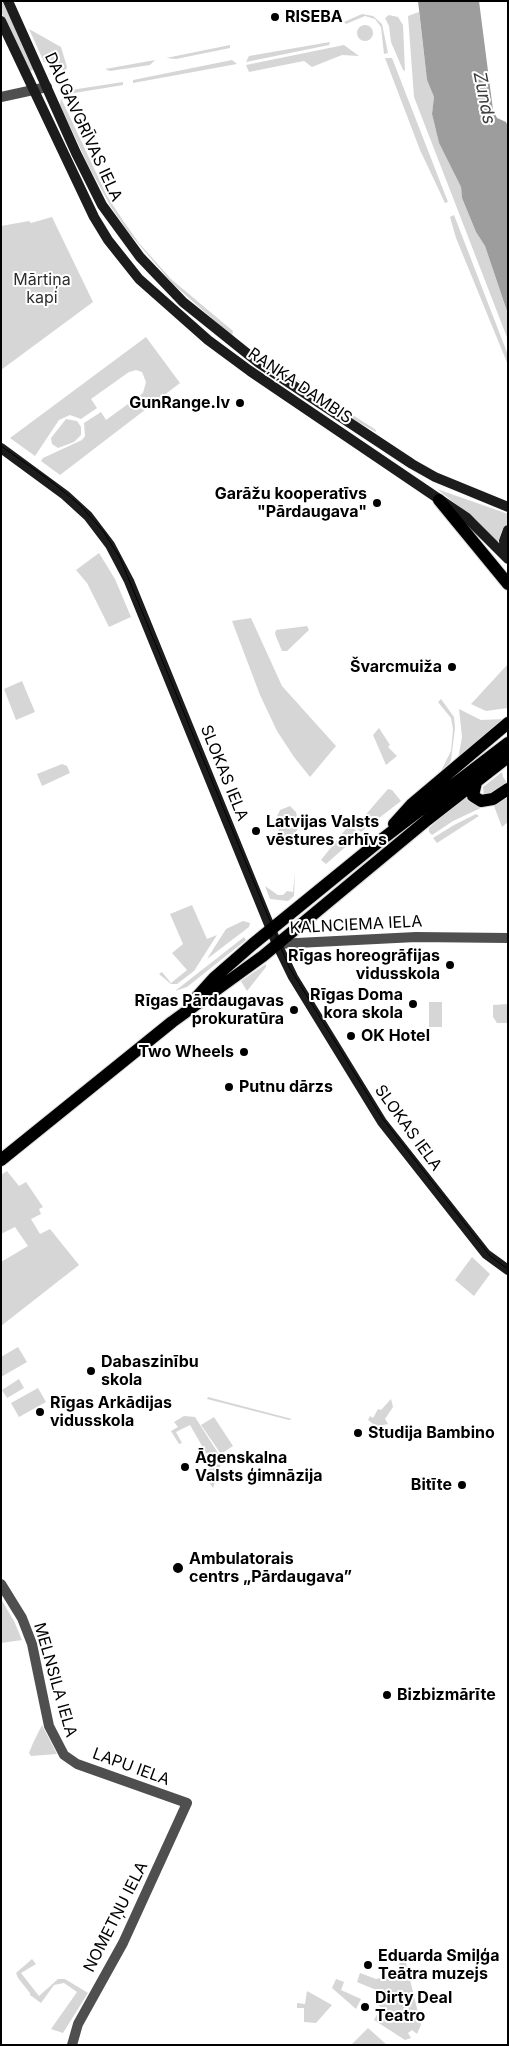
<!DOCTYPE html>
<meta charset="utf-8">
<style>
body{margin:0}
#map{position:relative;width:509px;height:2046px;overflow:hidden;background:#fff;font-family:Inter,sans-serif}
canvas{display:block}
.frame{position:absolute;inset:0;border:2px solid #000;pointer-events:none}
</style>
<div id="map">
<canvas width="509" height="2046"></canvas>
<div class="frame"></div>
</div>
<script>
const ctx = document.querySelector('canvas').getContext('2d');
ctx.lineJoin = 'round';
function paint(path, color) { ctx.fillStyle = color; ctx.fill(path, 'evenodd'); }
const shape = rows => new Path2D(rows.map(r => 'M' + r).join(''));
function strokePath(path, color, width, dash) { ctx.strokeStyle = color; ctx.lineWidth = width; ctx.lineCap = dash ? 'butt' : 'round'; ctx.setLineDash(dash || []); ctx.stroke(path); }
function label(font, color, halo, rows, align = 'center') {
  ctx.font = font + ' Inter,sans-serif'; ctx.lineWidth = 4; ctx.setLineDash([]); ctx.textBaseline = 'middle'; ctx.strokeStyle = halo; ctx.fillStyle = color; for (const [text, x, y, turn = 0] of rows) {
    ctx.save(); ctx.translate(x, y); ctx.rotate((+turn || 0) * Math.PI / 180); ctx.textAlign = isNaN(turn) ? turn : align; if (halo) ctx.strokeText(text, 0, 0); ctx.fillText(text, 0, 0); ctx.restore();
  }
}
const green = shape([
 [1,1,2,1,35,69,30,71,1,12],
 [419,12,427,80,434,97,432,114,439,143,461,187,462,198,476,232,485,246,508,314,508,340,414,97,408,16],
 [362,14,373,16,382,24,388,53,384,54,381,27,375,19,365,16,346,24,344,22],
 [389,15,398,17,403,25,405,71,403,70,391,42,389,26,385,18],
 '357 33a8 8 0 1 1 16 0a8 8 0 1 1-16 0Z',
 [29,29,61,47,67,67,66,70,63,70,44,62],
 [330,42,329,45,246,62,249,56],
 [230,45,230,48,176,59,166,58],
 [344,45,359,56,342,55,312,67,304,61,249,72,246,65],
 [385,58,392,58,448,202,445,203,420,150],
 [155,60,150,65,110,71,105,69],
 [232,60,237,64,133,83,133,80],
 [123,82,123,85,68,94,71,90],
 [61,98,107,196,122,219,139,243,171,279,233,331,232,336,173,284,129,233,111,207,89,167,60,105],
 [454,215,508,355,508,365,456,238,450,217],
 [52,217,93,302,1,370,1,226,29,221,31,223],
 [146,337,180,383,60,475,41,461,43,458,82,440,85,436,84,423,101,412,106,420,143,393,146,382,142,372,136,370,129,372,91,399,97,408,81,419,70,415,59,420,35,456,10,438],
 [284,371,376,430,376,432,358,422],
 [66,419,77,421,81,427,81,435,74,442,58,448,52,444,51,438],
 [437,489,508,514,508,523,502,530,498,543,476,520],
 [99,553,115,579,131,617,109,627,87,583,76,570],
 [251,618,282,686,336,746,310,777,294,757,277,731,260,695,232,621],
 [307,626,309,630,287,651,282,651,275,634,276,630],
 [508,664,508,708,486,711,471,704],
 [22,681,35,712,16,720,4,689],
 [441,699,454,717,455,728,451,760,446,769,412,797,441,771,451,751,453,729,451,718,438,702],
 [459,709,481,720,505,719,458,759,462,737],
 [379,728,390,745,388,747,397,756,386,765,373,735],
 [62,764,67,766,70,773,42,786,37,774],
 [502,772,503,777,508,784,493,794,484,795,483,787],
 [388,789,392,790,401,801,361,832,355,827],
 [470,791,485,806,453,821,432,835,429,832,429,828],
 [508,796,508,822,502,827,494,806],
 [290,806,296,812,299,827,292,838,287,839,279,835,277,816,280,810],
 [476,814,479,816,437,843,433,838,454,825],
 [349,825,360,834,326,864,321,860],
 [295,872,294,896,288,901,270,899,265,886,278,895,283,895,287,891,293,892],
 [192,905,207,939,217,935,194,971,177,984,171,984,159,974,162,972,171,983,187,970,172,953,183,944,170,914],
 [243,921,250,923,249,927,207,959,226,929],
 [244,937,246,940,187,987,175,991],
 [266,964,266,967,247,991,241,981],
 [429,1002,442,1002,442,1027,429,1027],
 [508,1004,508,1023,497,1023,493,1017,493,1005],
 [7,1171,19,1186,26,1182,43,1207,39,1209,41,1214,31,1219,40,1234,50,1229,79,1265,1,1326,1,1262,28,1246,15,1227,1,1234,1,1175],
 [472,1257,490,1274,474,1296,455,1280],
 [18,1347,27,1362,1,1377,1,1357],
 [19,1379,24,1388,7,1398,2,1390],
 [38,1388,46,1402,19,1417,11,1403],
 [208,1397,292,1419,289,1420,207,1399],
 [391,1399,393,1407,385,1419,388,1424,383,1425,380,1429,368,1420,370,1416,373,1418,378,1409,381,1410],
 [184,1416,195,1417,220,1456,221,1464,213,1488,207,1479,209,1468,213,1465,190,1425,176,1432,182,1443,179,1444,171,1431,178,1427,174,1422],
 [214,1417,233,1446,221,1454,201,1425],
 [1,1599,14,1621,22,1640,1,1643],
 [42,1725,57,1754,31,1756,29,1753,33,1743],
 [32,1959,36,1964,21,1973,39,1996,58,1979,65,1979,88,1993,63,2033,51,2029,77,1992,64,1983,54,1985,41,2003,30,1995,30,1993,18,1978,16,1973],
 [399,1963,406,1963,421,2025,417,2034,412,2030,408,2033,411,2038,405,2040,374,2020,381,2007,376,2004,381,1992,357,1982,360,1973,376,1979,401,1973],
 [336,1979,344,1982,341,1990,361,1999,356,2009,332,1988],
 [307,1991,332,2005,316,2023,304,2022,304,2008,297,2008,297,2003,305,2004],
 [368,2028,387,2045,351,2045]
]);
const water = shape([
 [418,1,479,1,493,110,497,118,506,122,508,127,508,314,485,246,476,232,462,198,461,187,439,143,432,114,434,97,427,80]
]);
const tertiary = shape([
 [1,97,47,87],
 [277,944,416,937,508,938],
 [1,1584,22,1618,32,1644,49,1726,64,1755,77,1764,187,1803,123,1943,78,2024,72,2045]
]);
const secondary = shape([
 [8,1,76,153,102,205,140,257,183,302,259,363,412,464,435,477,508,507],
 [1,21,94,217,108,240,139,279,208,340,250,371,467,518,508,559],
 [1,448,65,495,88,516,110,545,129,581,277,944,293,977,382,1122,486,1254,508,1270],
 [508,530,504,541,508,557]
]);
const primary = shape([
 [439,500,508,584],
 [476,782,473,796,481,801,493,799,508,789],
 [394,824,412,804,508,723],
 [195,999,214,978,253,944,377,843,508,743],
 [1,1160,172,1022,263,956,427,820,508,757]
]);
const tram = shape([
 [1,446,48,479,80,505,103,531,120,558,289,967,382,1118,490,1256,508,1269]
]);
const markers = [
 [275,17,5,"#000"],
 [240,403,5,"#000"],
 [377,503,5,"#000"],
 [452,667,5,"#000"],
 [256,831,5,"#000"],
 [450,965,5,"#000"],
 [413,1004,5,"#000"],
 [294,1010,5,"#000"],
 [351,1036,5,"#000"],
 [244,1052,5,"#000"],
 [229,1087,5,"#000"],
 [91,1371,5,"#000"],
 [40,1412,5,"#000"],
 [358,1433,5,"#000"],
 [185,1467,5,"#000"],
 [462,1485,5,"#000"],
 [178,1568,6,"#000"],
 [387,1695,5,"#000"],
 [368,1965,5,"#000"],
 [365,2007,5,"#000"]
];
const poiNames = [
 ["RISEBA",285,17],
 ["GunRange.lv",230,403,"right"],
 ["Garāžu kooperatīvs",367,494,"right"],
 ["\"Pārdaugava\"",367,512,"right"],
 ["Švarcmuiža",442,667,"right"],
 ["Latvijas Valsts",266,822],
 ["vēstures arhīvs",266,840],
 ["Rīgas horeogrāfijas",440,956,"right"],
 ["vidusskola",440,974,"right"],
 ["Rīgas Doma",403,995,"right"],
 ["kora skola",403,1013,"right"],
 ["Rīgas Pārdaugavas",284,1001,"right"],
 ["prokuratūra",284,1019,"right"],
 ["OK Hotel",361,1036],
 ["Two Wheels",234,1052,"right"],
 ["Putnu dārzs",239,1087],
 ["Dabaszinību",101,1362],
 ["skola",101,1380],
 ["Rīgas Arkādijas",50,1403],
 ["vidusskola",50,1421],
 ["Studija Bambino",368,1433],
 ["Āgenskalna",195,1458],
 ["Valsts ģimnāzija",195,1476],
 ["Bitīte",452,1485,"right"],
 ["Ambulatorais",189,1559],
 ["centrs „Pārdaugava”",189,1577],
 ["Bizbizmārīte",397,1695],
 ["Eduarda Smiļģa",378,1956],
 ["Teātra muzejs",378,1974],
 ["Dirty Deal",375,1998],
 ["Teatro",375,2016]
];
const streetNames = [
 ["DAUGAVGRĪVAS IELA",83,127,65],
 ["RAŅĶA DAMBIS",300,386,34],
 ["SLOKAS IELA",224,773,68],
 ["KALNCIEMA IELA",356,925,-3],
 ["SLOKAS IELA",408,1128,54],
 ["MELNSILA IELA",55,1680,74],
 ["LAPU IELA",131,1767,20],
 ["NOMETŅU IELA",116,1917,-63]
];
const parkNames = [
 ["Mārtiņa",42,280],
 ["kapi",42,298]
];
const waterNames = [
 ["Zunds",484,98,79]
];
paint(green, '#d6d6d6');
paint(water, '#9d9d9d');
strokePath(primary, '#dbdbdb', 14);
strokePath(tertiary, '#4f4f4f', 10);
strokePath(secondary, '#1c1c1c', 10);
strokePath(primary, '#000', 12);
strokePath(tram, '#000', 1);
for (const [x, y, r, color] of markers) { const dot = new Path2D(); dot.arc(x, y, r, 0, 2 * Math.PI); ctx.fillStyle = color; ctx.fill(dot); strokePath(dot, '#fff', 2); }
label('bold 16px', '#000', '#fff', poiNames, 'left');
label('16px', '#000', '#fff', streetNames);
label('16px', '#2d2d2d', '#fff', parkNames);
label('italic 18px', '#3e3e3e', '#fff', waterNames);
</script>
